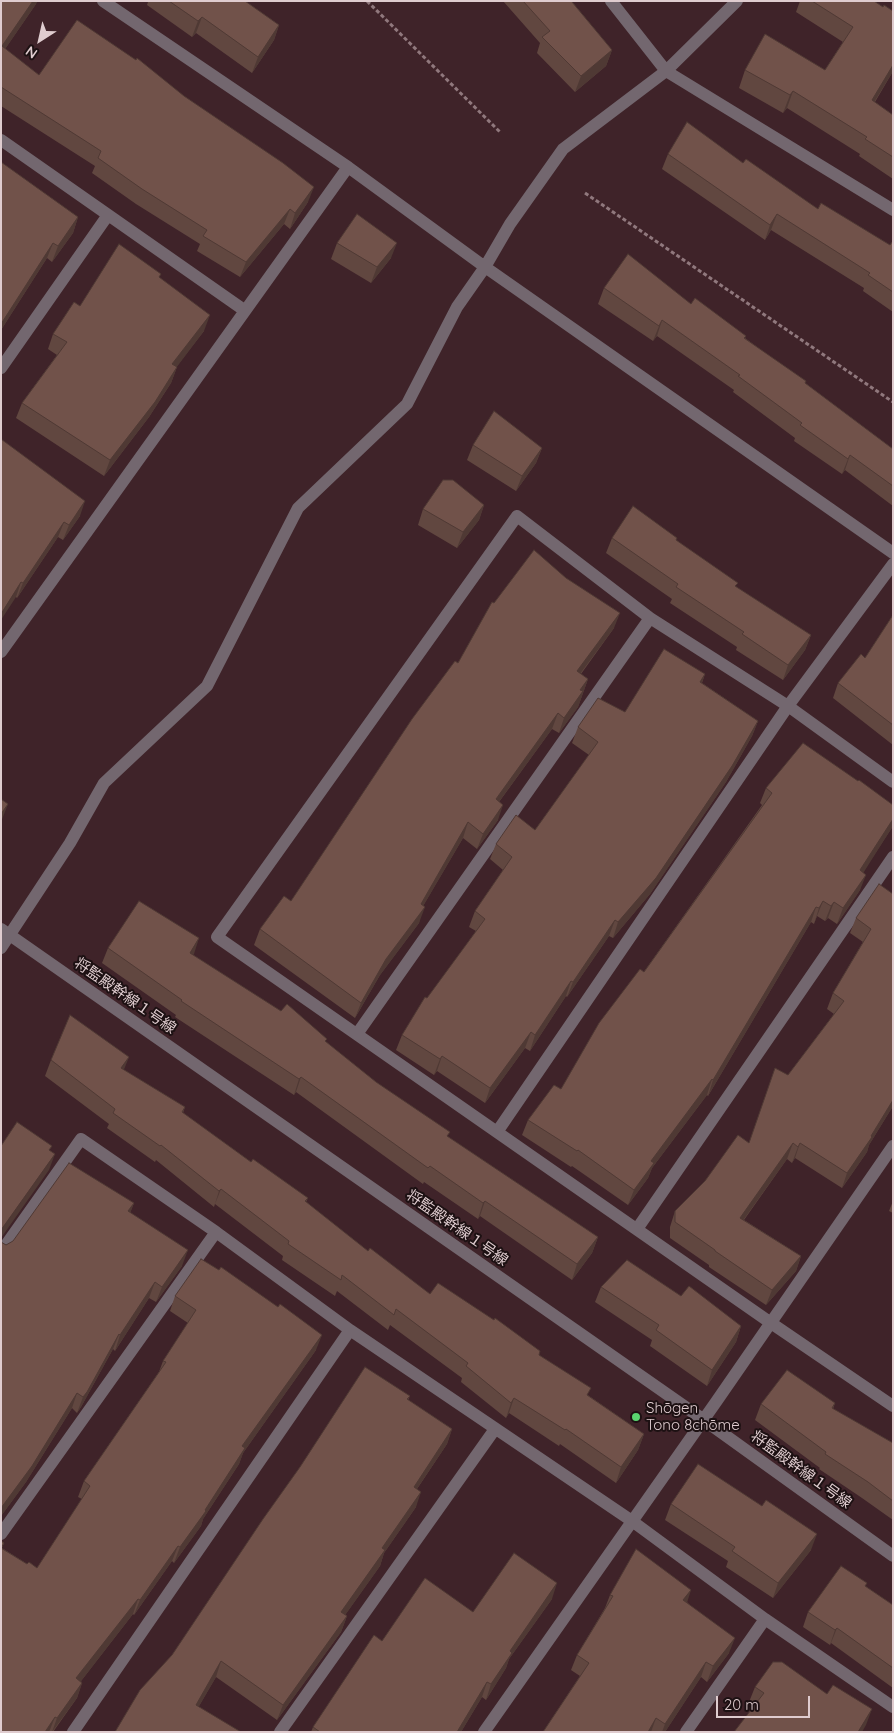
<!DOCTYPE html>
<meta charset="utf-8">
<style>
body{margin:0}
#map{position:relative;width:894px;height:1733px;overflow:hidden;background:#3f2329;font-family:Quicksand,sans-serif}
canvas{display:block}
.frame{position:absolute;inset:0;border:2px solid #dfcccf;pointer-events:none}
.north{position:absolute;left:15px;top:15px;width:50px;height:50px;-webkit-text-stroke:4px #1d1113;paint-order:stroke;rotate:215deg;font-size:14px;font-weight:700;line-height:20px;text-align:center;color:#dfcccf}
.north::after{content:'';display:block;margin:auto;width:18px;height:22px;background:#dfcccf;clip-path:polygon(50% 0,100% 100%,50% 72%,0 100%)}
.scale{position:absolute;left:716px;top:1696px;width:94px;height:22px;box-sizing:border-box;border:2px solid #dfcccf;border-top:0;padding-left:6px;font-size:15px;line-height:18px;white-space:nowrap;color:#dfcccf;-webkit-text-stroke:4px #1d1113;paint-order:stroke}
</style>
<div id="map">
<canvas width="894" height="1733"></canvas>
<div class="frame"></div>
<div class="north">N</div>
<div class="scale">20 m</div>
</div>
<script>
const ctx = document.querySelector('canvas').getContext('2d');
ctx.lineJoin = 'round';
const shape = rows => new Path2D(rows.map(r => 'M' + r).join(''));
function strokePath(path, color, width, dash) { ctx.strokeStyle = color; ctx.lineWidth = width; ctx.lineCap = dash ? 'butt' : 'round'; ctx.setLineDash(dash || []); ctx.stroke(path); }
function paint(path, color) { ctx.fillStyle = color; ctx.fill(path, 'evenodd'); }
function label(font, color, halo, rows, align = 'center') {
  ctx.font = font + ' Quicksand,"Noto Sans JP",sans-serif'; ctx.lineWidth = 4; ctx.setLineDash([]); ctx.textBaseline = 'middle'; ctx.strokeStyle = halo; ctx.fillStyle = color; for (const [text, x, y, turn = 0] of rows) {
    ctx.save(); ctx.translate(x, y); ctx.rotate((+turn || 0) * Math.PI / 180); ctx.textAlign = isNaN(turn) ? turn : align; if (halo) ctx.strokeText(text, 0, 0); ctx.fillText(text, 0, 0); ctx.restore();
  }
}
const path = shape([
 [367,1,500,132],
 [585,193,893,402]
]);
const minor = shape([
 [103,1,348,167,485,267,893,553],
 [611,1,666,71,893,210],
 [1,140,244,310],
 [1,368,108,215],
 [1,652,348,167],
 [893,782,788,706,650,618,517,516,217,937,771,1323,893,1406],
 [1,929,704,1420,893,1556],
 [1,948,70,843,104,783,207,686,298,508,407,404,457,307,485,267,510,224,563,149,666,71,737,1],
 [357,1034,650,618],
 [497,1132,788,706,893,564],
 [637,1229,893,857],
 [1,1252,81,1139,216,1232,350,1330,632,1521,765,1619,893,1707],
 [1,1534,216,1232],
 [73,1732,350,1330],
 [280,1732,495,1429],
 [484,1732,716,1402,893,1146],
 [686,1732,765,1619]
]);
const wall = shape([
 [1,1,36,4,5,49,39,75,308,202,290,229,284,224,240,277,197,251,200,244,136,204,92,173,95,166,1,106],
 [147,1,245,1,279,25,274,40,252,73,196,33,192,37,147,5,148,2],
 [503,1,573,1,573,3,612,50,606,66,575,92,537,53,540,43],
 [800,1,874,1,883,7,893,11,893,74,892,73,875,102,893,115,893,179,859,156,860,154,787,108,783,113,739,88,745,70,825,70,843,42,796,12],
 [668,154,743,163,818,209,890,245,893,242,893,312,863,291,864,288,771,230,765,240,662,169],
 [1,162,78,217,73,233,52,262,47,258,1,330],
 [337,243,391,258,371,283,331,259],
 [159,277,204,331,176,367,177,367,171,383,149,417,104,476,16,418,22,403,57,355,48,349,53,334,80,306],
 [604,288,691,304,746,336,745,338,893,449,893,506,845,470,842,474,794,441,795,438,733,392,734,390,657,336,653,341,598,304],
 [1,439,80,516,63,540,58,537,17,598,16,597],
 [473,445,542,448,536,463,516,491,467,460],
 [484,505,479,520,457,548,418,525,423,509],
 [612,538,676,540,736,587,811,635,805,650,783,680,736,650,737,647,670,603,672,599,606,553],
 [494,603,614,628,581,674,588,679,578,707,559,733,552,729,499,802,498,820,477,849,463,838,423,906,419,923,380,975,355,1018,254,945,260,929,291,901,458,663],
 [893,615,893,745,833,698,838,683,865,658],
 [705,674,702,683,758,721,752,736,726,782,650,894,613,938,609,936,567,997,566,996,530,1051,525,1048,485,1103,437,1071,434,1075,396,1050,402,1035,476,931,469,927,475,911,503,870,490,859,496,844,535,830,589,755,572,743,578,727,625,712],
 [858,781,893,805,893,826,863,872,860,890,837,924,828,918,825,921,817,916,814,924,811,922,708,1096,707,1095,652,1168,648,1178,628,1205,572,1166,571,1167,522,1135,528,1120,561,1089,762,805,760,803,766,788],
 [893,894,893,1106,869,1145,867,1152,842,1188,795,1158,792,1163,787,1159,744,1220,801,1256,796,1271,766,1305,709,1267,709,1265,670,1238,670,1227,675,1211,705,1181,749,1143,788,1075,834,1014,827,1009,833,993,863,942,850,933,856,918],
 [108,948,193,955,326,1042,376,1082,448,1137,598,1237,592,1253,572,1280,480,1216,478,1219,424,1182,423,1184,296,1092,294,1095,175,1017,176,1015,102,963],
 [51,1060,124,1070,185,1107,183,1113,251,1162,308,1198,306,1202,368,1251,430,1294,539,1355,589,1396,644,1434,638,1450,616,1483,560,1444,559,1446,509,1413,506,1418,461,1382,462,1378,390,1325,388,1330,337,1291,335,1296,282,1260,283,1256,215,1204,214,1207,156,1160,155,1162,107,1128,109,1124,45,1076],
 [893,1201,893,1213,889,1211],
 [134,1203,130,1213,182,1266,156,1302,149,1298,115,1351,113,1349,81,1407,77,1413,72,1408,26,1482,1,1516,1,1242,6,1245],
 [601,1287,681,1296,741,1326,736,1342,707,1386,650,1346,652,1340,595,1302],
 [175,1296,316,1350,243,1453,239,1464,203,1519,201,1526,174,1563,172,1561,134,1615,133,1614,81,1681,82,1683,77,1698,53,1732,1,1732,1,1541,4,1543,2,1548,27,1564,37,1568,82,1499,78,1497,84,1481,159,1372,163,1361,188,1323,170,1311],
 [410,1396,408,1400,452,1429,447,1444,417,1489,416,1507,384,1553,380,1566,345,1615,347,1616,341,1632,277,1720,216,1677,199,1706,115,1732],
 [835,1403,833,1409,893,1443,893,1520,862,1498,819,1469,820,1468,755,1420,761,1404],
 [671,1504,811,1550,773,1598,726,1567,728,1561,665,1520],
 [867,1583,865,1586,893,1605,893,1688,831,1643,830,1645,803,1627,808,1612],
 [610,1595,687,1602,729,1653,707,1682,701,1677,665,1732,543,1732,580,1676,571,1670,577,1655,605,1608],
 [552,1599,509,1659,506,1668,486,1700,482,1697,461,1732,311,1732,313,1727,382,1641,473,1612],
 [755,1687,866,1725,754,1706,749,1702]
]);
const shadedWall = shape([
 [33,1,38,1,36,4,1,55,2,46],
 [202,17,196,33,192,37,198,21],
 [279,25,274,40,252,73,258,57],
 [612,50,606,66,575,92,581,76],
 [893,65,892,73,865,117,872,100],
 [793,91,787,108,783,113,790,95],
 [314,187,308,202,290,229,295,213],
 [290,209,284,224,240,277,246,262],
 [777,214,771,230,765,240,770,225],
 [78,217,73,233,52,262,58,246],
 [53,243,47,258,1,330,1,324],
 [397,243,391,258,371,283,377,267],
 [210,315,204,331,167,380,172,364],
 [662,320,657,336,653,341,659,326],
 [177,367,171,383,149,417,104,476,110,460],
 [542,448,536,463,516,491,522,476],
 [850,455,845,470,842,474,848,459],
 [85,501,80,516,63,540,69,525],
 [484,505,479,520,457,548,463,532],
 [64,522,58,537,17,598,23,583],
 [21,582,16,597,1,620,1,614],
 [620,613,614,628,571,686,577,671],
 [811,635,805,650,783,680,788,665],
 [705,674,699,690,700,682],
 [588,679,578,707,559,733,564,718,580,690],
 [558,713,552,729,490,814,496,799],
 [758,721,752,736,726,782,650,894,613,938,618,922],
 [8,804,1,822,1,814],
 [503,805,498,820,477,849,483,834],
 [893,819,893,826,855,886,860,870],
 [468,822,463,838,415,920,421,904],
 [866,875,860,890,837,924,843,908],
 [823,901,817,916,814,924,819,908],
 [834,902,828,918,825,921,831,906],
 [425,907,419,923,380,975,355,1018,361,1003,386,959],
 [816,907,811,922,708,1096,713,1080],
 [615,920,609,936,567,997,573,982],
 [199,938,194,954,185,969,190,953],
 [571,981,566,996,530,1051,535,1035],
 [531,1032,525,1048,485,1103,490,1088],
 [442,1056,437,1071,434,1075,440,1059],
 [129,1057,123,1072,121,1068],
 [301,1077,296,1092,294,1095,299,1079],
 [712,1079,707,1095,652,1168,648,1178,628,1205,634,1190,651,1161],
 [893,1100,893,1106,869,1145,867,1152,842,1188,847,1173,871,1136],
 [793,1143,787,1159,734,1233,740,1218],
 [800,1143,795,1158,792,1163,798,1147],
 [55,1154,49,1170,1,1238,1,1230],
 [221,1189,215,1204,214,1207,219,1191],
 [485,1201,480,1216,478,1219,483,1203],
 [134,1203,128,1218,128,1211],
 [598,1237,592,1253,572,1280,577,1264],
 [188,1250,182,1266,156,1302,162,1287],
 [801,1256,796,1271,766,1305,772,1290],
 [155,1282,149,1298,115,1351,120,1335],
 [741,1326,736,1342,707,1386,712,1370],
 [119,1334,113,1349,81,1407,77,1413,83,1397],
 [322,1335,316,1350,243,1453,239,1464,203,1519,201,1526,174,1563,180,1547,205,1510,242,1446],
 [77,1393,72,1408,26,1482,1,1516,1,1508],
 [514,1398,509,1413,506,1418,511,1403],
 [452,1429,447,1444,408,1502,414,1487],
 [644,1434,638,1450,616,1483,621,1467],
 [421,1492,416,1507,384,1553,380,1566,336,1628,341,1612,382,1548],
 [817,1534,811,1550,773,1598,778,1583],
 [178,1546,172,1561,134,1615,140,1600],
 [557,1583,552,1599,509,1659,506,1668,486,1700,491,1684,510,1651],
 [691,1590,686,1606,683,1600],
 [138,1599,133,1614,71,1694,76,1678],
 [347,1616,341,1632,277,1720,283,1705],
 [837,1628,831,1643,830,1645,835,1630],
 [735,1638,729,1653,707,1682,713,1666],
 [221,1661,216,1677,191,1720,196,1705],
 [706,1662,701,1677,665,1732,662,1732,665,1724],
 [487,1682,482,1697,461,1732,457,1732],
 [82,1683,77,1698,52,1732,57,1718],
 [872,1709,866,1725,862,1732,858,1732],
 [55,1717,49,1732,45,1732],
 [656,1718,651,1732,648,1732]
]);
const building = shape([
 [1,1,33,1,2,46,39,75,77,20,136,60,137,58,184,96,283,163,314,187,295,213,290,209,246,262,203,236,207,230,142,189,98,158,101,151,1,87,1,1],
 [169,1,245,1,279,25,258,57,202,17,198,21,169,1],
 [523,1,573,1,572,2,612,50,581,76,542,37,550,31,523,1],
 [812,1,874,1,883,7,884,5,893,11,893,65,872,100,893,115,893,157,865,139,867,137,793,91,790,95,745,70,765,34,825,70,853,27,812,1],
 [687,122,743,163,746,159,818,209,821,203,890,245,892,242,893,242,893,292,868,275,870,273,777,214,770,225,668,154,687,122],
 [1,162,78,217,58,246,53,243,1,324,1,162],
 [357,214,397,243,377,267,337,243,357,214],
 [119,244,161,274,159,277,210,315,172,364,177,367,155,402,110,460,22,403,67,342,53,334,74,302,80,306,119,244],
 [628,254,691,304,695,298,746,336,744,338,806,381,805,383,893,449,893,486,850,455,848,459,800,425,802,423,738,376,740,375,662,320,659,326,604,288,628,254],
 [494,411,542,448,522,476,473,445,494,411],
 [1,439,85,501,69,525,64,522,23,583,21,582,1,614,1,439],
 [443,480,453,480,484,505,463,532,423,509,443,480],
 [633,506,677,538,676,540,738,583,735,586,811,635,788,665,742,634,744,632,676,587,678,584,612,538,633,506],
 [534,550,566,578,620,613,577,671,588,679,580,690,583,691,564,718,558,713,496,799,503,805,483,834,468,822,421,904,425,907,386,959,361,1003,260,929,284,896,291,901,412,719,455,661,458,663,492,602,494,603,534,550],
 [893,615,893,725,838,683,861,654,865,658,893,615],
 [664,649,705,674,700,682,758,721,732,766,656,878,618,922,615,920,573,982,571,981,535,1035,531,1032,490,1088,442,1056,440,1059,402,1035,425,997,427,998,485,919,475,911,512,857,496,844,516,815,535,830,598,742,578,727,598,698,625,712,664,649],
 [803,743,858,781,859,780,893,805,893,819,860,870,866,875,843,908,834,902,831,906,823,901,819,908,816,907,713,1080,712,1079,651,1161,654,1163,634,1190,578,1150,577,1151,528,1120,554,1085,561,1089,599,1023,640,969,644,972,772,793,766,788,803,743],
 [1,799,8,804,1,814,1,799],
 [879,884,893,894,893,1100,871,1136,872,1137,847,1173,800,1143,798,1147,793,1143,740,1218,801,1256,772,1290,715,1251,715,1250,675,1222,675,1211,705,1181,738,1135,749,1143,775,1068,788,1075,844,1001,833,993,871,929,856,918,879,884],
 [139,901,199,938,190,953,281,1011,287,1004,327,1039,325,1041,376,1082,450,1132,447,1136,598,1237,577,1264,485,1201,483,1203,430,1166,428,1168,301,1077,299,1079,181,1001,182,1000,108,948,139,901],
 [70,1015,129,1057,121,1068,185,1107,182,1112,251,1162,253,1159,308,1198,305,1201,368,1251,370,1248,430,1294,438,1283,494,1320,495,1318,540,1351,539,1355,591,1388,587,1395,644,1434,621,1467,566,1429,565,1430,514,1398,511,1403,466,1366,468,1363,396,1309,394,1315,342,1275,341,1280,288,1244,289,1241,221,1189,219,1191,161,1145,160,1146,113,1113,115,1109,51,1060,70,1015],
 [17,1122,52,1146,49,1150,55,1154,1,1230,1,1146,17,1122],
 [69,1163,134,1203,128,1211,188,1250,162,1287,155,1282,120,1335,119,1334,87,1392,83,1397,77,1393,32,1466,1,1508,1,1242,6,1245,13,1241,69,1163],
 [201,1259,219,1270,221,1267,278,1307,280,1304,322,1335,242,1446,245,1448,205,1510,206,1511,180,1547,178,1546,140,1600,138,1599,76,1678,82,1683,57,1718,55,1717,45,1732,1,1732,1,1541,4,1543,1,1548,27,1564,29,1562,37,1568,90,1486,84,1481,166,1362,163,1361,196,1310,175,1296,201,1259],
 [627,1260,681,1296,689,1286,741,1326,712,1370,656,1330,659,1325,601,1287,627,1260],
 [365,1367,410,1396,407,1399,452,1429,414,1487,421,1492,382,1548,385,1550,341,1612,347,1616,283,1705,221,1661,196,1705,241,1732,115,1732,140,1690,172,1655,263,1519,300,1467,365,1367],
 [787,1370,835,1403,832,1408,893,1443,893,1501,868,1482,825,1454,826,1452,761,1404,787,1370],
 [698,1464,762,1506,766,1500,817,1534,778,1583,732,1551,735,1547,671,1504,698,1464],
 [636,1549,691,1590,683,1600,735,1638,713,1666,706,1662,665,1724,656,1718,648,1732,543,1732,589,1663,577,1655,613,1596,610,1595,636,1549],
 [514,1553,557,1583,510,1651,512,1653,491,1684,487,1682,457,1732,320,1732,313,1727,374,1635,382,1641,425,1578,473,1612,514,1553],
 [841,1566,867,1583,865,1586,893,1605,893,1668,837,1628,835,1630,808,1612,841,1566],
 [773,1662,782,1662,827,1694,833,1685,872,1709,858,1732,734,1732,764,1693,755,1687,773,1662]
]);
const markers = [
 [636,1417,5,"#5ad56f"]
];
const streetNames = [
 ["将監殿幹線１号線",125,996,35],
 ["将監殿幹線１号線",457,1228,35],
 ["将監殿幹線１号線",801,1470,36]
];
const poiNames = [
 ["Shōgen",646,1408],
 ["Tono 8chōme",646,1425]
];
strokePath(path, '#90787d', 3, [4, 2.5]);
strokePath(minor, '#73676f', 12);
paint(wall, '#614740');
paint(shadedWall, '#4f3934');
paint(building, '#71524a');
strokePath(building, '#4f3934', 1);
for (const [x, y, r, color] of markers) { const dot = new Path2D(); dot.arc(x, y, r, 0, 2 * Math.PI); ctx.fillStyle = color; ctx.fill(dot); strokePath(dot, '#1d1113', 2); }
label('15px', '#dfcccf', '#1d1113', streetNames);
label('15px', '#dfcccf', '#1d1113', poiNames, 'left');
</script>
